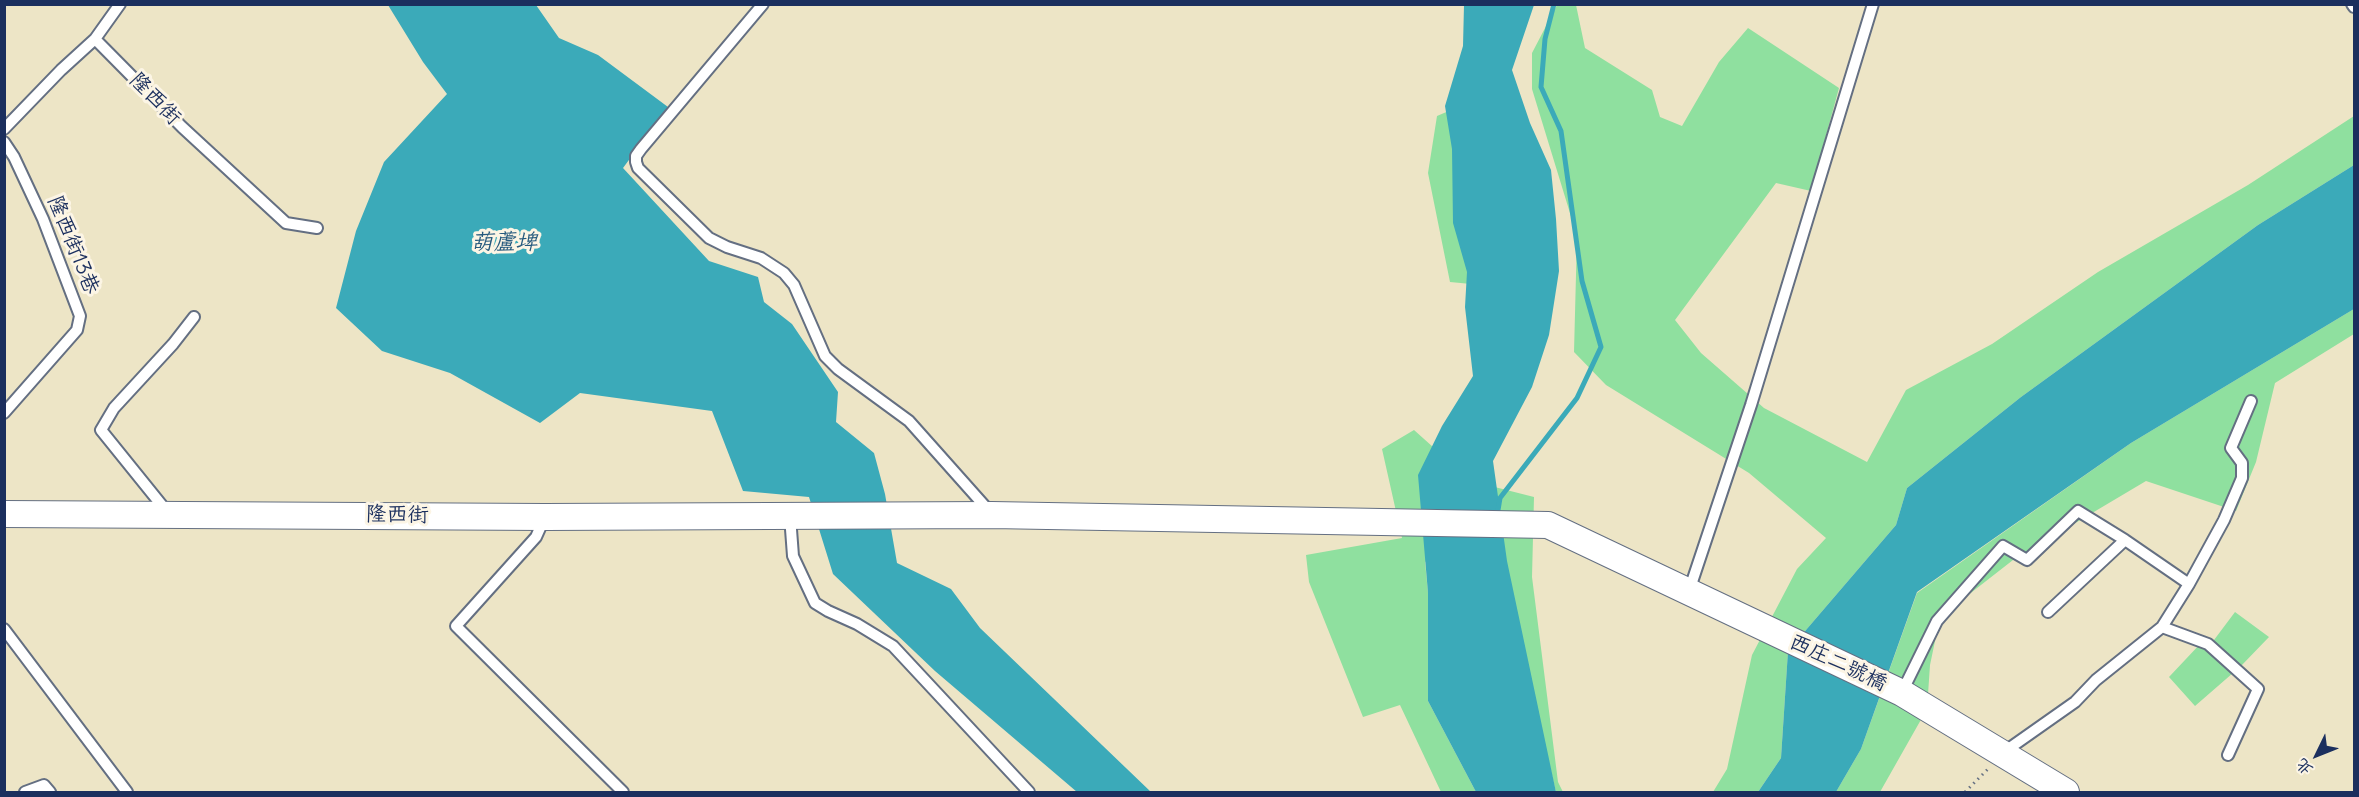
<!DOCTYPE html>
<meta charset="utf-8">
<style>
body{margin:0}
#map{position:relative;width:2359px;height:797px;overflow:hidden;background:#ede5c6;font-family:Delius,"LXGW WenKai TC",sans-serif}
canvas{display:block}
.frame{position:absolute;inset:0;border:6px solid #1b2f5e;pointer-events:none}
.north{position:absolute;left:2287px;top:725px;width:60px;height:60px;-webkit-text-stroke:4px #fcf5e5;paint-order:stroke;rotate:227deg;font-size:16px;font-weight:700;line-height:24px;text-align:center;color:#1b2f5e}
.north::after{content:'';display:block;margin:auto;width:21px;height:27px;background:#1b2f5e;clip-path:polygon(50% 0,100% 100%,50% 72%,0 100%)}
</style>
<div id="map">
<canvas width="2359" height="797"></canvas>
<div class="frame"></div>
<div class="north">北</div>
</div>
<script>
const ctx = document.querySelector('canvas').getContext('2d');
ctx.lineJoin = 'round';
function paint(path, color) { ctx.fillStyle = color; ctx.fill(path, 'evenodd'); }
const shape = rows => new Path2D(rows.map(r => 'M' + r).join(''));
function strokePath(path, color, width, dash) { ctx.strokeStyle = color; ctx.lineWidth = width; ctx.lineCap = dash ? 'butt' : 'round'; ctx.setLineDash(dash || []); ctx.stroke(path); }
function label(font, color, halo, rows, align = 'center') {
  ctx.font = font + ' Delius,"LXGW WenKai TC",sans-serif'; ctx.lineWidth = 6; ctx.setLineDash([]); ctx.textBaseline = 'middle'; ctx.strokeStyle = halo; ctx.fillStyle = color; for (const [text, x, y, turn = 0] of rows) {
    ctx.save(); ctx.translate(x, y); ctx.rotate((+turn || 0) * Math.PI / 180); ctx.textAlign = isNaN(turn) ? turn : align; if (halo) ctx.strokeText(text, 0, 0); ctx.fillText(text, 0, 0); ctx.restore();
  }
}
const green = shape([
 [1557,5,1576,5,1585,48,1652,90,1660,117,1682,126,1719,62,1748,28,1839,88,1811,191,1776,183,1675,320,1701,353,1764,408,1867,462,1906,390,1992,344,2098,272,2248,185,2354,116,2354,165,2258,225,2021,397,1907,488,1896,525,1788,651,1781,758,1758,792,1713,792,1727,769,1752,655,1797,569,1826,538,1749,473,1606,385,1574,352,1577,236,1532,89,1532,53],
 [1458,107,1471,284,1450,282,1428,173,1437,116],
 [2354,309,2354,334,2275,383,2256,462,2236,511,2146,481,2013,560,1940,617,1930,665,1927,709,1880,792,1836,792,1861,749,1917,593,2131,443],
 [1414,430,1471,481,1534,497,1532,577,1558,782,1563,792,1556,792,1542,733,1425,561,1428,593,1428,701,1476,792,1441,792,1400,705,1363,717,1309,582,1306,555,1402,538,1382,449],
 [2235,612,2269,637,2241,666,2195,706,2169,677,2201,643,2208,648]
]);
const water = shape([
 [388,5,536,5,559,38,598,55,668,107,623,168,709,261,758,277,764,302,792,324,838,392,836,422,874,453,885,494,897,563,951,589,980,628,1151,792,1077,792,935,671,833,574,809,497,743,491,712,411,580,393,540,423,450,373,382,351,336,308,356,231,384,162,447,94,423,62],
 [1464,5,1534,5,1512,70,1530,123,1551,170,1556,219,1559,271,1549,335,1532,387,1493,461,1507,561,1556,792,1476,792,1428,701,1428,593,1418,475,1442,426,1473,376,1465,307,1467,272,1453,223,1452,149,1445,106,1463,46],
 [2354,165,2354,309,2131,443,1917,592,1861,749,1836,792,1758,792,1781,758,1788,651,1896,525,1907,488,2021,397,2258,225]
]);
const stream = shape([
 [1498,510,1500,498,1577,398,1601,347,1582,281,1561,131,1541,87,1545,39,1554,4]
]);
const path = shape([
 [1965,792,1989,768]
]);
const service = shape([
 [763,4,641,149,636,156,636,162,638,168,709,238,727,247,761,258,784,273,794,285,825,356,838,369,909,421,990,512],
 [2352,4,2354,7],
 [95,39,120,4],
 [4,129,61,70,95,39,182,127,286,223,317,228],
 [4,142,14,157,43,219,80,316,77,330,4,413],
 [168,513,101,430,114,408,173,344,194,317],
 [790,516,793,556,815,603,828,611,857,624,893,646,1029,792],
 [545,517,536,537,456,626,623,792],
 [1689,591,1751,405,1873,4],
 [2048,612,2125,540,2189,584],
 [2162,627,2208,644,2258,689,2228,755],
 [4,629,127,792],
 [1902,692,1937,621,2003,546,2027,560,2078,511,2125,540],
 [2004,752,2075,702,2096,680,2162,627,2189,584,2224,520,2242,478,2242,463,2231,448,2251,401],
 [25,792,44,785,50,792]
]);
const tertiary = shape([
 [4,514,545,517,992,515,1548,525,1902,693,2066,792]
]);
const streetNames = [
 ["隆西街",155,99,46],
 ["隆西街13巷",73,245,68],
 ["隆西街",397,515,1],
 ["西庄二號橋",1838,663,25]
];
const waterNames = [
 ["葫蘆埤",504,243]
];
paint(green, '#8fe09f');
paint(water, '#3baab9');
strokePath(stream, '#3baab9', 5);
strokePath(service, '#646f82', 14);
strokePath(tertiary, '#646f82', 28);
strokePath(path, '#646f82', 3, [1.5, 4.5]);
strokePath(service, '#fff', 10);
strokePath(tertiary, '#fff', 26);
label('21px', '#1b2f5e', '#fcf5e5', streetNames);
label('italic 22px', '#265a7e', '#fcf5e5', waterNames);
</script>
